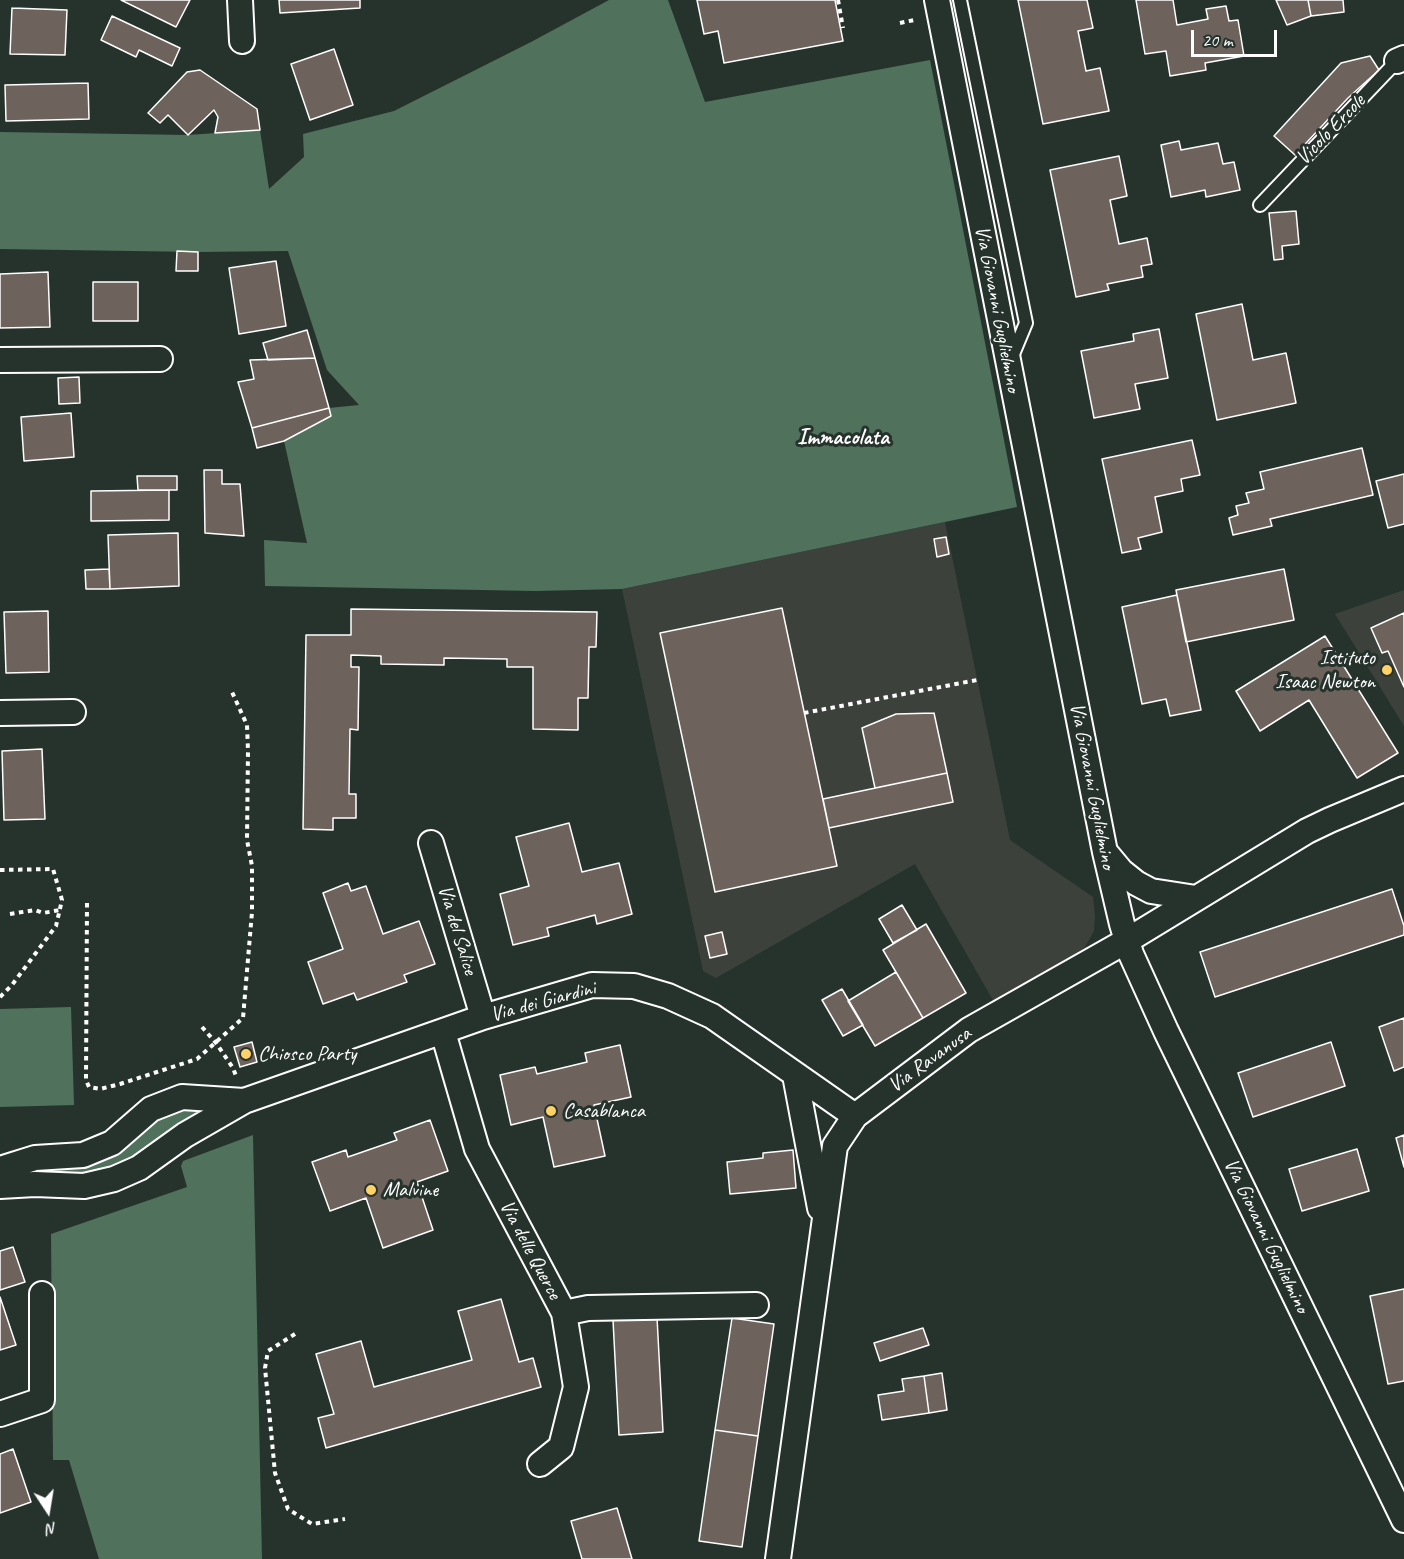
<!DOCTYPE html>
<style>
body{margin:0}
#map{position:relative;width:1404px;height:1559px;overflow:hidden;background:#26332d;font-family:Caveat,sans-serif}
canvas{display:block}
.north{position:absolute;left:18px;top:1481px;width:60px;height:60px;-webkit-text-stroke:4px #26332d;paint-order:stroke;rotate:168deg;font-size:16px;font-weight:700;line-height:24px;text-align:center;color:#fff}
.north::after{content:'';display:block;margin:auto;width:21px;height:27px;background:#fff;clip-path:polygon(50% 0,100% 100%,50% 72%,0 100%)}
.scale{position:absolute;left:1191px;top:30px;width:86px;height:27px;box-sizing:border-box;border:3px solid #fff;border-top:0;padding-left:8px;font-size:18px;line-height:21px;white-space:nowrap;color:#fff;-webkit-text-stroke:4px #26332d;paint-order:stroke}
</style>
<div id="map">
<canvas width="1404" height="1559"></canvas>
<div class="north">N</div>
<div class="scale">20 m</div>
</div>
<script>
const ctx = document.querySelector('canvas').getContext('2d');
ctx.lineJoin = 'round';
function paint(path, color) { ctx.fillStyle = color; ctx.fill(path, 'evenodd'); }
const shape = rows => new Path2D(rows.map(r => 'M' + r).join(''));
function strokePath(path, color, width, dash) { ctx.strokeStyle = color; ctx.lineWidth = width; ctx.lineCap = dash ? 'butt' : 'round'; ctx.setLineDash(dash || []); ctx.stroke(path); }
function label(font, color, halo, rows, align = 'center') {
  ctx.font = font + ' Caveat,sans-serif'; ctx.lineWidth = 6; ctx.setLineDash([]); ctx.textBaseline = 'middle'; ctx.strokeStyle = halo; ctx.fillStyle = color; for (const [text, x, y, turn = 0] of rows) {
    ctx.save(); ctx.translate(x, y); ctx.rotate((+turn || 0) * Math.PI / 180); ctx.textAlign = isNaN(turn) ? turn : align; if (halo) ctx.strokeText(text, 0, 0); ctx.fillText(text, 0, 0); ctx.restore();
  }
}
const built = shape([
 [945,522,1010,840,1093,897,1095,916,1094,931,1085,947,1069,959,994,1002,915,864,716,978,703,971,622,589],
 [1404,590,1404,726,1335,614]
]);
const green = shape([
 [609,0,668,0,705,102,930,60,1017,507,622,589,535,591,265,586,264,540,307,543,284,441,331,416,329,408,359,405,327,370,288,251,198,252,0,249,0,132,188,135,260,130,269,189,304,157,303,134,394,111,531,42],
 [71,1007,74,1105,0,1107,0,1009],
 [228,1104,132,1163,77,1180,24,1175,70,1166,155,1118,181,1107],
 [253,1135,262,1559,99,1559,69,1460,53,1460,51,1234,187,1187,181,1166,183,1161]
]);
const building = shape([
 [121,0,190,0,176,27,121,0],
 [279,0,360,0,360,8,280,13,279,0],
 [697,0,835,0,843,41,724,63,718,31,704,34,697,0],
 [1018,0,1087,0,1093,28,1078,31,1086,71,1100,68,1109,111,1043,124,1018,0],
 [1136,0,1173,0,1177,25,1208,19,1206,9,1226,6,1229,21,1238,20,1244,56,1205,63,1206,70,1170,76,1166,51,1145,54,1136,0],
 [1276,0,1308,0,1311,16,1287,25,1276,0],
 [1308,0,1343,0,1344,12,1311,16,1308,0],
 [12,8,67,10,65,55,10,54,12,8],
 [112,16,180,48,172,66,139,50,136,57,101,40,112,16],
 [334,49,353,105,310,120,291,64,334,49],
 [1370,56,1379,70,1348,98,1295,155,1274,136,1341,63,1370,56],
 [200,70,257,109,260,130,215,133,218,117,214,110,188,135,168,115,160,123,148,113,187,72,200,70],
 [88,83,89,119,6,121,5,85,88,83],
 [1179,141,1181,150,1218,143,1223,164,1234,162,1240,190,1206,197,1205,190,1171,197,1161,145,1179,141],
 [1119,156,1127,196,1110,200,1119,244,1147,238,1152,264,1141,266,1143,277,1107,284,1109,290,1076,297,1050,170,1119,156],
 [1296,211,1299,244,1282,246,1283,259,1274,260,1269,213,1296,211],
 [177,251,198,252,198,271,176,271,177,251],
 [276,261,286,326,239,334,229,268,276,261],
 [48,272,50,327,0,328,0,274,48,272],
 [93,282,138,282,138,321,93,321,93,282],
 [1242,304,1253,360,1286,353,1296,403,1217,420,1196,314,1242,304],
 [1159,329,1168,378,1135,384,1140,409,1094,418,1081,351,1134,341,1133,334,1159,329],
 [307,330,315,358,268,360,263,343,307,330],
 [315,358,329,408,252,428,238,382,254,379,250,360,315,358],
 [79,377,80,403,59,404,58,378,79,377],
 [329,408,331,416,284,441,257,448,252,428,329,408],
 [71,413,74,457,24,461,21,417,71,413],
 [1192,440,1200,475,1181,479,1183,491,1155,497,1162,532,1138,538,1141,549,1122,553,1102,459,1192,440],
 [1362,448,1373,495,1270,519,1272,526,1233,535,1229,518,1238,515,1236,506,1249,503,1246,493,1264,489,1260,472,1362,448],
 [204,470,222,470,222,484,240,484,244,536,205,533,204,470],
 [1404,474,1404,524,1388,528,1376,481,1404,474],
 [137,476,177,476,177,490,138,490,137,476],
 [169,490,169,520,91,521,91,491,169,490],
 [178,533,179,586,110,589,108,535,178,533],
 [946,537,949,554,937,557,934,539,946,537],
 [109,569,110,589,86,589,85,570,109,569],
 [1284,569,1294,620,1186,642,1176,590,1284,569],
 [1177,595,1201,710,1170,716,1166,699,1142,704,1122,607,1177,595],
 [782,608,837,866,715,892,660,633,782,608],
 [351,609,597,612,596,647,589,647,588,698,578,698,578,730,533,729,533,667,507,667,507,659,444,658,444,665,381,664,381,656,351,655,351,667,359,667,358,730,350,729,349,794,356,794,356,818,333,818,333,830,303,829,306,635,351,635,351,609],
 [48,611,49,672,6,673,4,612,48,611],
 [1404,613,1404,687,1388,651,1382,653,1371,628,1404,613],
 [1325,636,1398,753,1357,778,1309,700,1260,731,1236,691,1325,636],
 [934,713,947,773,875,788,862,728,896,714,934,713],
 [42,749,45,819,4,820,2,751,42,749],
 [947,773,953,802,829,828,823,799,947,773],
 [569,823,582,872,619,863,632,914,597,924,595,915,547,928,549,936,513,945,500,894,529,886,516,837,569,823],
 [348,883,351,891,366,886,383,934,419,921,435,964,404,975,407,982,357,1000,354,993,323,1004,308,962,343,949,323,893,348,883],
 [1392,889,1404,926,1404,935,1215,997,1200,952,1392,889],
 [902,905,917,930,893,943,879,919,902,905],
 [926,924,966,993,923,1018,883,950,926,924],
 [722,932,727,954,710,958,705,936,722,932],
 [896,972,923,1018,875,1046,848,1001,896,972],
 [842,989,863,1025,843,1036,822,1000,842,989],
 [1404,1018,1404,1067,1394,1071,1379,1027,1404,1018],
 [252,1042,257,1062,240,1067,234,1047,252,1042],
 [1331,1042,1345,1086,1253,1117,1238,1073,1331,1042],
 [620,1045,631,1097,594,1105,605,1156,554,1167,543,1117,511,1125,500,1075,535,1067,537,1074,587,1062,585,1053,620,1045],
 [430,1120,448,1171,417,1182,433,1230,383,1248,366,1198,330,1211,312,1162,346,1150,348,1157,397,1140,394,1133,430,1120],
 [1404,1135,1404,1167,1396,1138,1404,1135],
 [1357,1149,1369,1191,1302,1211,1289,1169,1357,1149],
 [793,1150,796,1188,730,1194,727,1162,763,1158,763,1153,793,1150],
 [13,1247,25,1282,0,1290,0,1251,13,1247],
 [1404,1289,1404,1381,1388,1384,1370,1296,1404,1289],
 [0,1297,16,1345,0,1350,0,1297],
 [501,1299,519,1362,533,1358,541,1387,326,1448,318,1418,334,1414,316,1354,361,1341,374,1387,472,1360,458,1311,501,1299],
 [657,1317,663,1432,619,1435,613,1320,657,1317],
 [732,1318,774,1324,758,1436,715,1430,732,1318],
 [923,1328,929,1345,880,1361,874,1343,923,1328],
 [942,1373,947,1410,929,1413,924,1376,942,1373],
 [924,1376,929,1413,882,1420,878,1395,904,1391,902,1379,924,1376],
 [715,1430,758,1436,742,1547,699,1541,715,1430],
 [13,1449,31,1502,0,1513,0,1454,13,1449],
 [617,1508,632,1559,582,1559,571,1521,617,1508]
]);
const path = shape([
 [838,0,843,28],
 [900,23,914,20],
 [804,713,977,680],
 [0,870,53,869,62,900,56,926,12,985,0,997],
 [87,903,86,1080,89,1087,100,1089,120,1084,197,1059,243,1018,252,912,252,866,247,840,248,751,247,725,232,692],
 [10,914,35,910,43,913,60,910],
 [202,1027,216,1043,233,1068,236,1076],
 [295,1334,268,1351,265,1368,275,1473,288,1509,312,1524,345,1519]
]);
const service = shape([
 [960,0,1026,323,1011,359],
 [1260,205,1397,61]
]);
const minor = shape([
 [240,0,242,41],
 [937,0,1105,852,1122,924,1131,954,1166,1031,1404,1520],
 [1397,61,1404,58],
 [0,360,160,359],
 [0,713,73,712],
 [431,843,483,1017],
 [1106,853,1121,871,1136,883,1151,891,1196,898],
 [443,1032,477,1149,564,1313,576,1387,561,1447,540,1464],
 [795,1075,820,1208],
 [0,1169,35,1158,83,1155,112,1143,151,1109,182,1097,244,1101],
 [0,1186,35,1184,84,1186,114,1179,139,1168,185,1135,244,1101,483,1017,592,985,634,986,668,996,712,1016,855,1116],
 [564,1313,588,1308,756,1305],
 [0,1414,42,1400,42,1294],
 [778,1559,835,1146,855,1116,969,1030,1128,940,1307,831,1330,820,1404,789]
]);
const markers = [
 [1387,670,6,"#ffd166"],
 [246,1054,6,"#ffd166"],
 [551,1111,6,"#ffd166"],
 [371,1190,6,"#ffd166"]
];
const streetNames = [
 ["Vicolo Ercole",1331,130,-46],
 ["Via Giovanni Guglielmino",997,309,79],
 ["Via Giovanni Guglielmino",1092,786,79],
 ["Via del Salice",457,930,73],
 ["Via dei Giardini",543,1002,-15],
 ["Via Ravanusa",930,1060,-36],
 ["Via Giovanni Guglielmino",1266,1236,64],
 ["Via delle Querce",530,1250,62]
];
const poiNames = [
 ["Istituto",1375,658,"right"],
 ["Isaac Newton",1375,682,"right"],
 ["Chiosco Party",258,1054],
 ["Casablanca",563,1111],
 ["Malvine",383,1190]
];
const neighbourhoodNames = [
 ["Immacolata",843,438]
];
paint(built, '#3c413b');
paint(green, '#50715c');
paint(building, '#6e625c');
strokePath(building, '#fff', 1.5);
strokePath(service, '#fff', 16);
strokePath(minor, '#fff', 28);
strokePath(path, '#fff', 4, [4.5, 4.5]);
strokePath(service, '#26332d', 12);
strokePath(minor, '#26332d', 24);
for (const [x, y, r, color] of markers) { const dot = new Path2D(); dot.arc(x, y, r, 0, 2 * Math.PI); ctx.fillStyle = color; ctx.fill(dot); strokePath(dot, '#26332d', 2); }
label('21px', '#fff', '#26332d', streetNames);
label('21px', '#fff', '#26332d', poiNames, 'left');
label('bold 22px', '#fff', '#26332d', neighbourhoodNames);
</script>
